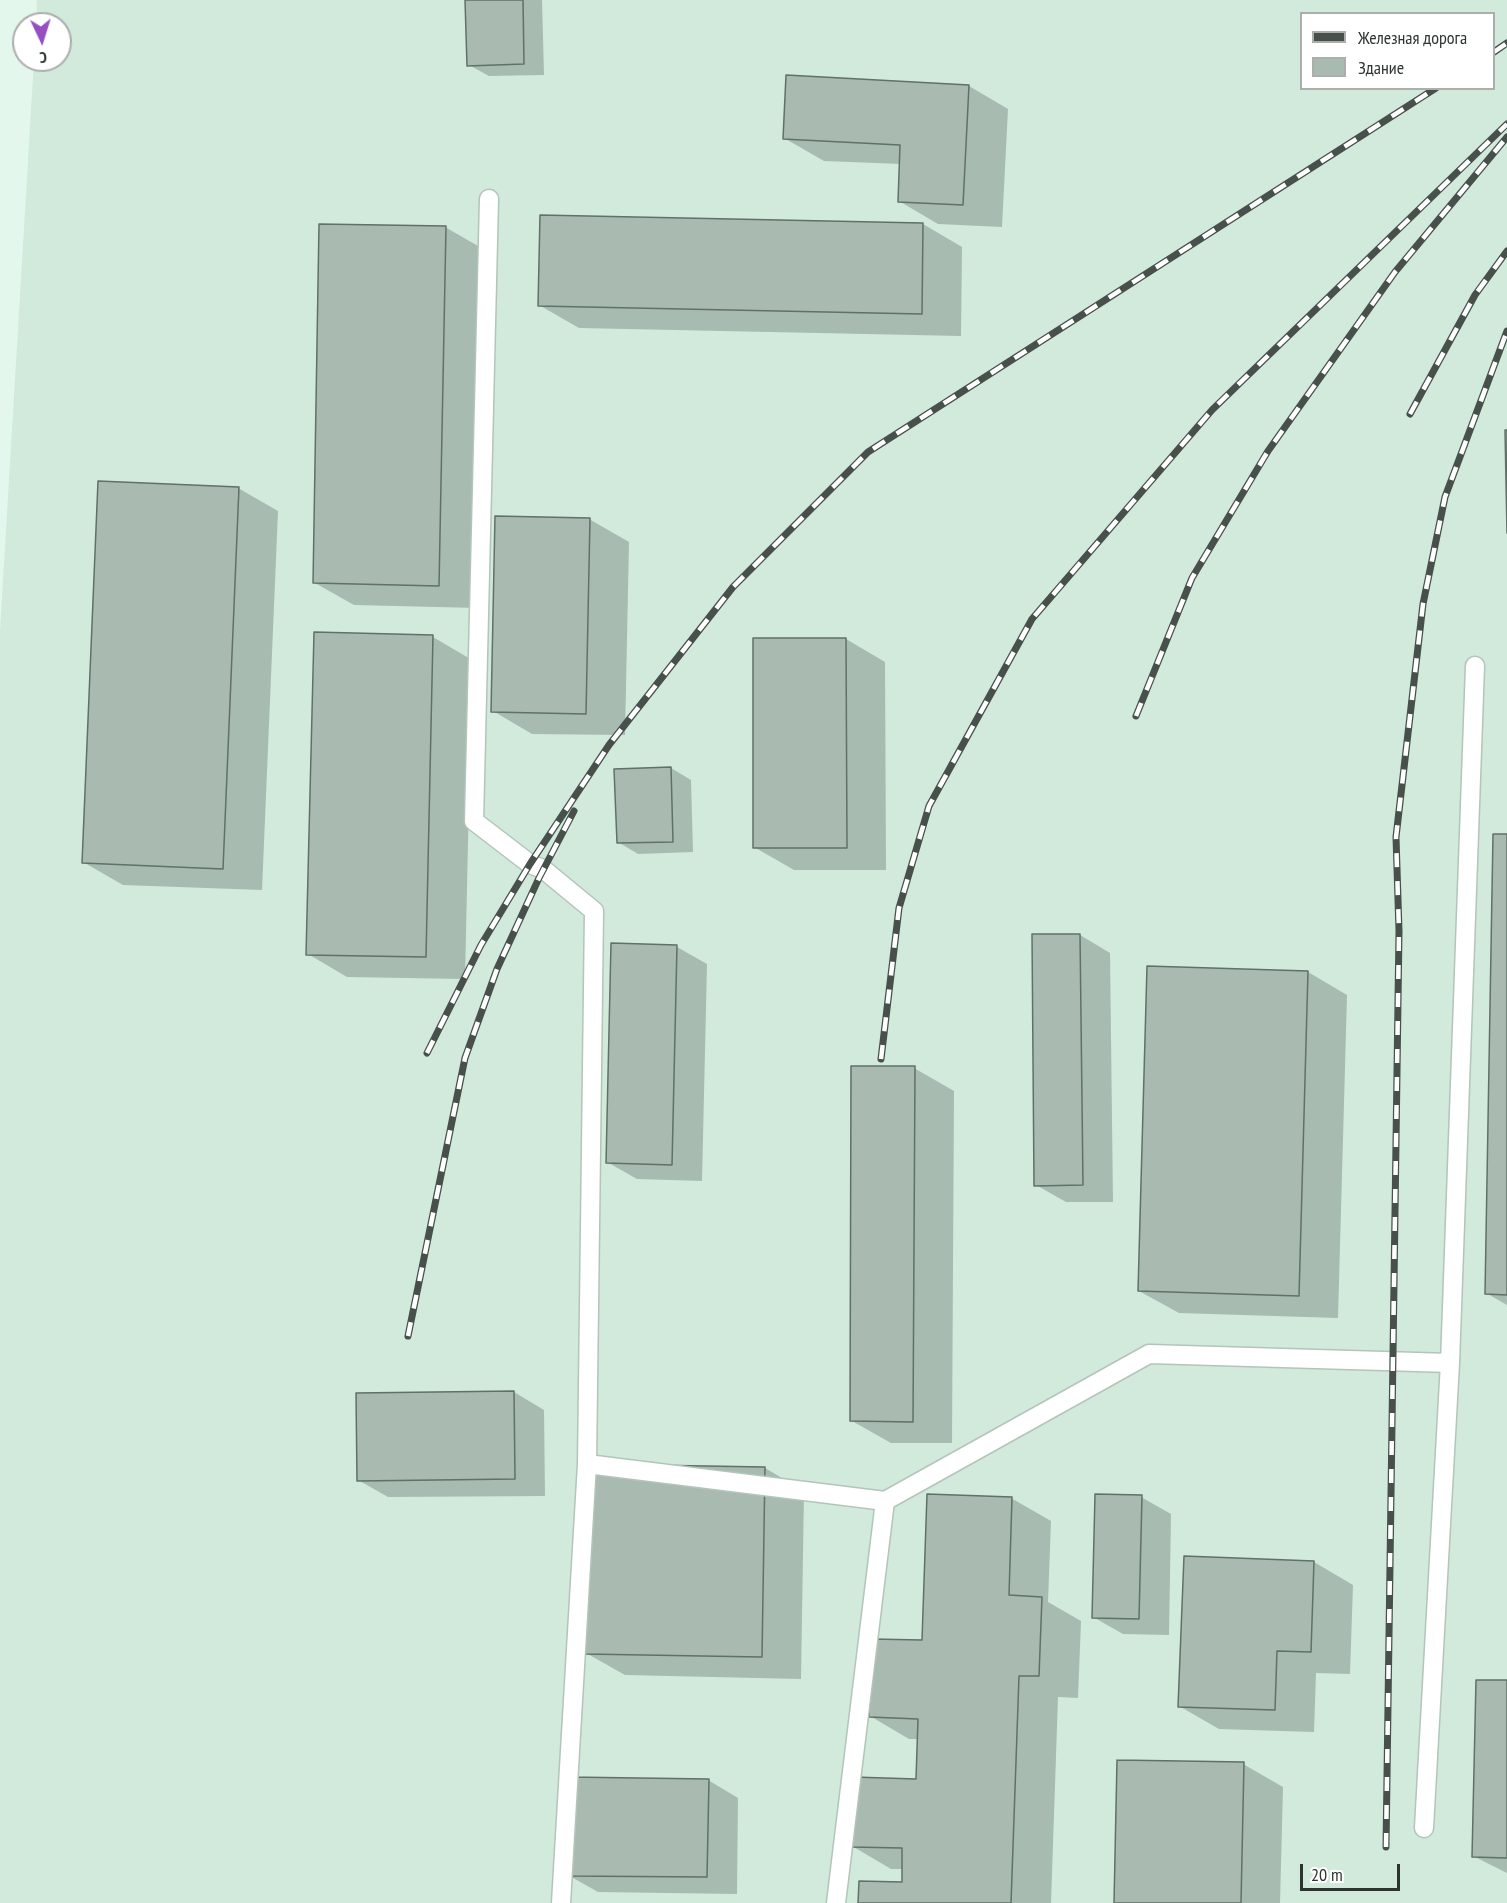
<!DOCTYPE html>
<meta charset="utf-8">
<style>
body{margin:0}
#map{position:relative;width:1507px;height:1903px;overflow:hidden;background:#e4f7ec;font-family:"PT Sans Narrow",sans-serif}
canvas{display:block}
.legend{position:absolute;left:1300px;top:12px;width:195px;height:78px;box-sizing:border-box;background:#fff;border:2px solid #abaeac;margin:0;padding:8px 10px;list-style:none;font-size:18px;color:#2d3430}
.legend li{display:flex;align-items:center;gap:12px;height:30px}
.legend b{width:30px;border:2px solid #abaeac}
.north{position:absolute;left:12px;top:12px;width:60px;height:60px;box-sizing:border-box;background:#fff;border:2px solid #abaeac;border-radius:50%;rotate:176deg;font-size:16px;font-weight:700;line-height:24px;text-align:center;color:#2d3430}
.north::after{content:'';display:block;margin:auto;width:21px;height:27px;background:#964fc3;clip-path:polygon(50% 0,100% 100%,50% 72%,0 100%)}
.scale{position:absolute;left:1300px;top:1864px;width:100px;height:27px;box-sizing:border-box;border:3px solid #2d3430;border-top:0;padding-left:8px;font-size:18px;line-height:21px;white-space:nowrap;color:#2d3430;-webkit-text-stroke:4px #fff;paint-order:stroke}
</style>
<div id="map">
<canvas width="1507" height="1903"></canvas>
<ul class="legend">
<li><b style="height:8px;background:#47504b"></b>Железная дорога</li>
<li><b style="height:16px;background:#a9bbb0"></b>Здание</li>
</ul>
<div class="north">С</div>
<div class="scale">20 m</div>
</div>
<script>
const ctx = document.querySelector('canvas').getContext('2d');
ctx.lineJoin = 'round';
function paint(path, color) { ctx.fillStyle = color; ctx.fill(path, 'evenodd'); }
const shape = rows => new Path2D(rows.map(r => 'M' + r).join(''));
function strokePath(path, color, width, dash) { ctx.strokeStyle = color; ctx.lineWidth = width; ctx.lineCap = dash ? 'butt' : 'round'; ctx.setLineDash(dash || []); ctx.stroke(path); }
const built = shape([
 [37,0,1507,0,1507,1903,0,1903,0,631,34,60,60,60,60,24,36,24],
 [1302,14,1494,14,1494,88,1302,88]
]);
const shadow = shape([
 [467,0,542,0,544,75,489,76,469,65],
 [969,86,1008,109,1002,227,938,224,899,201,901,164,824,161,784,138],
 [923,224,962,247,961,336,579,328,539,305],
 [445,227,485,250,478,608,354,605,315,583],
 [238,488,278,511,262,890,123,885,83,862],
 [589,519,629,542,625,735,532,734,493,711],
 [433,637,472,660,465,979,347,977,308,954],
 [846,639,885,662,886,870,794,870,754,847],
 [671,768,691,780,693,852,638,854,618,842],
 [1507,836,1507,1305,1486,1293],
 [1080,935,1110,953,1113,1202,1066,1202,1036,1185],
 [677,947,707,964,702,1181,637,1179,607,1162],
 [1308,972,1347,995,1338,1318,1179,1313,1139,1291],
 [914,1068,954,1091,952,1443,891,1443,852,1421],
 [514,1392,544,1410,545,1496,388,1497,358,1480],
 [589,1466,765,1468,804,1491,801,1679,625,1675,586,1653],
 [1141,1497,1171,1514,1169,1635,1123,1634,1093,1617],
 [1011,1498,1051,1521,1048,1602,1081,1621,1078,1698,1058,1697,1051,1903,860,1903,903,1884,903,1869,891,1869,852,1846,917,1781,919,1739,909,1739,870,1716,924,1642],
 [1314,1562,1353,1585,1350,1674,1316,1673,1314,1732,1219,1729,1179,1706],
 [1507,1682,1507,1873,1473,1856],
 [1243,1764,1283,1787,1280,1903,1115,1903],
 [708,1780,738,1798,737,1894,598,1892,568,1875]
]);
const building = shape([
 [465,0,523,0,524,64,467,66,465,0],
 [786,75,969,85,963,205,898,202,900,145,783,139,786,75],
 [540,215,923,223,922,314,538,306,540,215],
 [319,224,446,226,439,586,313,583,319,224],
 [1505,430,1507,430,1507,533,1505,430],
 [98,481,239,487,223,869,82,863,98,481],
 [495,516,590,518,586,714,491,712,495,516],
 [314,632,433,635,426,957,306,955,314,632],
 [753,638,846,638,847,848,753,848,753,638],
 [671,767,673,842,617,843,614,769,671,767],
 [1493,834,1507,834,1507,1295,1485,1294,1493,834],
 [1032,934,1080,934,1083,1185,1034,1186,1032,934],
 [611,943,677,945,672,1165,606,1163,611,943],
 [1147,966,1308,971,1299,1296,1138,1291,1147,966],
 [851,1066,915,1066,913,1422,850,1421,851,1066],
 [514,1391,515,1479,357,1481,356,1393,514,1391],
 [587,1464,765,1467,762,1657,584,1654,587,1464],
 [927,1494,1012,1497,1009,1595,1042,1597,1039,1676,1019,1676,1011,1903,858,1903,859,1881,902,1882,902,1848,850,1847,853,1777,916,1779,918,1719,869,1717,872,1639,922,1640,927,1494],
 [1095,1494,1142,1495,1139,1619,1092,1618,1095,1494],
 [1184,1556,1314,1561,1311,1652,1277,1651,1275,1710,1178,1707,1184,1556],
 [1476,1680,1507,1680,1507,1858,1472,1857,1476,1680],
 [1117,1760,1244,1762,1241,1903,1114,1903,1117,1760],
 [568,1777,709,1779,707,1877,566,1876,568,1777]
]);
const service = shape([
 [489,199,474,821,530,864,543,869,594,911,587,1464],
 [1450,1363,1475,666],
 [885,1501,1149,1354,1450,1363,1424,1828],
 [561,1903,587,1464,885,1501,836,1903]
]);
const rail = shape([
 [1494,52,1507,43],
 [1410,414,1475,295,1507,251],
 [1136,716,1192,578,1268,451,1395,272,1507,137],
 [427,1053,481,945,530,864,609,745,733,587,868,452,1436,88],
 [881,1059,899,908,929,806,1032,619,1212,410,1507,124],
 [408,1336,465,1058,497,969,539,878,574,811],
 [1386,1847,1399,931,1396,837,1423,604,1445,497,1507,331]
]);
paint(built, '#d1eadc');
paint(shadow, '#0003');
paint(building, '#a9bbb0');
strokePath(building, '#607167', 1.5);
strokePath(service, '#b3c5ba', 21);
strokePath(service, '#fff', 18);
strokePath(rail, '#47504b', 7);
strokePath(rail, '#fff', 4.5, [14]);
</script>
